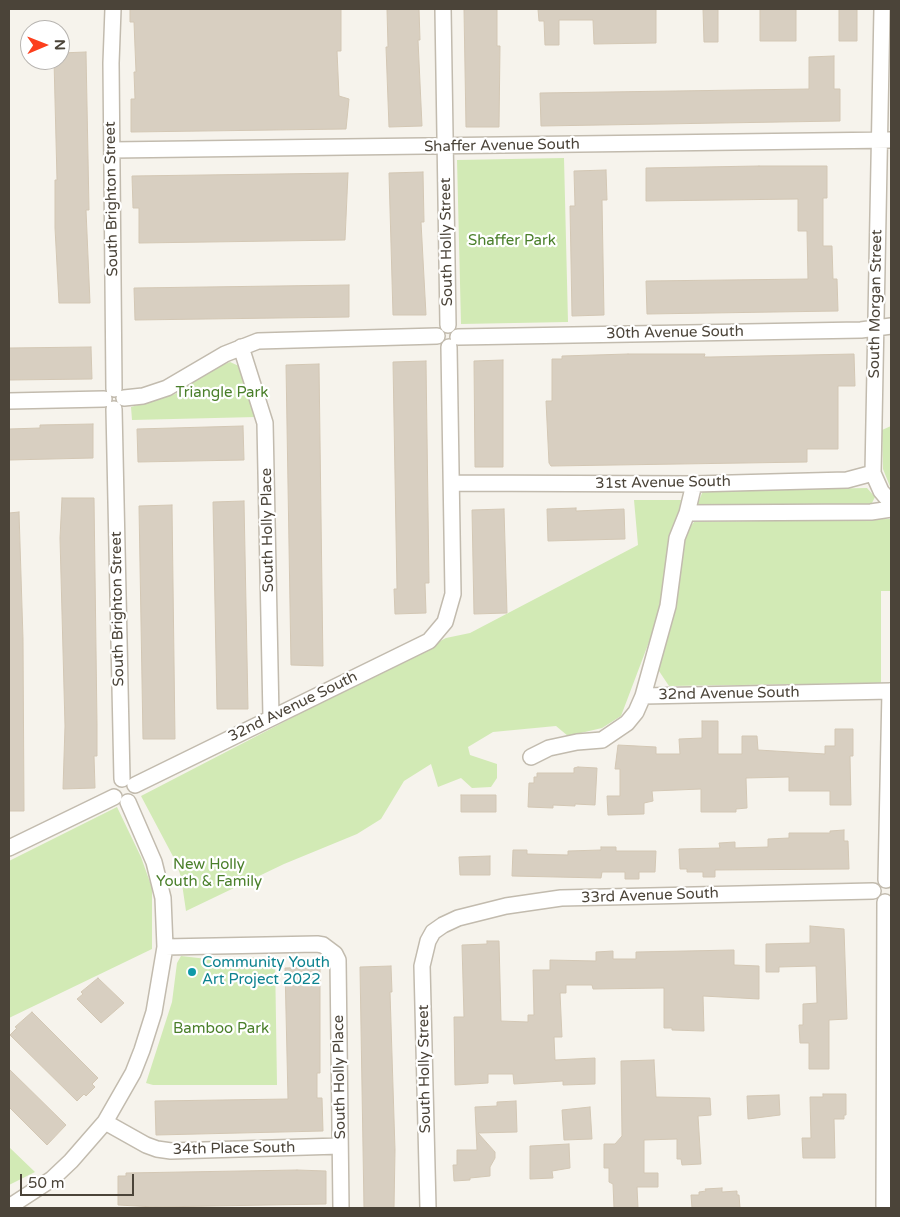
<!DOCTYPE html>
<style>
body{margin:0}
#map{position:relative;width:900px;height:1217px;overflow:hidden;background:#f6f3ec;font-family:"Varela Round",sans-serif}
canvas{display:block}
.frame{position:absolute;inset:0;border:10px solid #4b4439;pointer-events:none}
.north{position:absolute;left:20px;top:20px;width:50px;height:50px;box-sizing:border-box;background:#fff;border:1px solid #b7b4b0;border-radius:50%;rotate:89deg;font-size:14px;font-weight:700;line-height:20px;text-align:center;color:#4b4439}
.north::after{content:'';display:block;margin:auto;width:18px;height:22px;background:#fc3f1d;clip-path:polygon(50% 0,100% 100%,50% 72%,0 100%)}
.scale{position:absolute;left:20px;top:1174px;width:114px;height:22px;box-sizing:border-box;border:2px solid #4b4439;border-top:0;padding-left:6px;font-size:15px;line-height:18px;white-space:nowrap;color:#4b4439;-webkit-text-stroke:4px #fff;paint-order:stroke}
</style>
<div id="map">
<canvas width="900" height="1217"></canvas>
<div class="frame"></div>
<div class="north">N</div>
<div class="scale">50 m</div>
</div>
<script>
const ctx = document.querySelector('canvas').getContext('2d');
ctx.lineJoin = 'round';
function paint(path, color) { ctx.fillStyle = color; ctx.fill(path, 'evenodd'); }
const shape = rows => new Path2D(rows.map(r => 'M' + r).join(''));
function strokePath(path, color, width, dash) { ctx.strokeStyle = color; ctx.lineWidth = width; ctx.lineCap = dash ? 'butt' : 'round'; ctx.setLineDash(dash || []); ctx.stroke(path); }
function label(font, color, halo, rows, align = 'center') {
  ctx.font = font + ' "Varela Round",sans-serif'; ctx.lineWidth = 4.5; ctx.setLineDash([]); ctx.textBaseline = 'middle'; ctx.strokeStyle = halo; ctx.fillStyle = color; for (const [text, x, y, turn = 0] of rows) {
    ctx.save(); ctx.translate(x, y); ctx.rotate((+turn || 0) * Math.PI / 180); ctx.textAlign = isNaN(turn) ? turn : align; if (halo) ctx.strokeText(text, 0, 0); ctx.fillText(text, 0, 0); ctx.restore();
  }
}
const green = shape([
 [564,158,568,322,461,324,457,160],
 [230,362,239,366,256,417,132,420,131,407,175,394,215,368],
 [891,426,891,489,883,469,882,430],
 [867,488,875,497,871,505,696,507,703,491],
 [634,500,681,500,663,598,655,626,621,716,602,728,568,736,556,726,493,732,468,747,470,755,497,764,497,778,491,787,472,788,461,778,438,787,431,764,404,781,381,819,357,834,284,864,186,911,181,877,176,862,141,796,446,638,470,633,638,545],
 [891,519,891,591,881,591,881,683,669,686,657,668,675,609,686,532,694,522],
 [117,807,141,857,152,888,152,949,9,1018,9,861],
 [181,956,207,959,275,957,277,1085,153,1085,146,1083,172,1002,177,963],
 [9,1147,35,1172,9,1185]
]);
const building = shape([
 [130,9,341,9,341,51,337,51,339,96,349,99,346,129,131,132,131,99,135,99,134,72,136,72,134,22,130,22,130,9],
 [387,9,419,9,420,40,418,40,422,126,389,127,386,47,388,47,387,9],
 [464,9,497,9,497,46,500,46,499,127,466,127,464,9],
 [538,9,656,9,656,43,594,44,593,20,559,20,559,45,545,45,544,21,539,21,538,9],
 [703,9,718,9,718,42,704,42,703,9],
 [760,9,796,9,796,41,760,41,760,9],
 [839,9,857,9,857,41,839,41,839,9],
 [86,52,89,210,86,210,90,303,59,303,55,228,55,180,57,180,54,60,60,60,60,53,86,52],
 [834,56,834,89,840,89,840,121,541,126,540,93,809,89,809,57,834,56],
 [759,166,827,166,827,198,823,198,823,246,832,246,833,279,837,279,838,311,647,314,646,281,808,279,807,231,798,231,798,199,646,201,646,168,759,166],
 [606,170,607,200,602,200,604,315,572,316,570,206,575,206,574,171,606,170],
 [423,172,424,222,421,222,426,315,393,315,389,173,423,172],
 [348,173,345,240,139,243,139,208,133,208,132,176,348,173],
 [349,285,349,317,135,320,134,288,349,285],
 [91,347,92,379,9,380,9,348,91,347],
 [628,354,705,354,704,357,710,357,854,354,855,386,838,386,838,449,807,449,807,462,551,466,549,463,546,401,552,401,552,359,562,359,562,356,628,354],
 [503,360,503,467,475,467,474,361,503,360],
 [426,361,429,583,425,583,426,613,395,614,394,589,397,589,393,362,426,361],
 [319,364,323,666,291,665,286,365,319,364],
 [93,424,93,458,9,460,9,429,40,428,40,425,93,424],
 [243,426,244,460,138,462,137,429,243,426],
 [62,498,94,498,97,725,97,756,94,756,95,788,63,789,65,726,60,538,62,498],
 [244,501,248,709,217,709,213,502,244,501],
 [172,505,175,739,143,739,139,506,172,505],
 [576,508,576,511,624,509,625,539,548,541,547,509,576,508],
 [504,509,507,613,474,614,472,510,504,509],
 [19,512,23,639,24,811,9,811,9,513,19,512],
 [702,721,718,721,718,754,742,754,742,736,757,736,758,750,825,754,825,746,835,746,835,729,853,729,853,756,850,756,851,805,830,805,830,791,789,791,789,777,746,778,747,808,736,809,736,812,701,812,701,789,652,791,653,801,644,803,644,814,608,815,607,796,620,796,620,769,615,769,618,745,656,747,656,754,680,754,679,739,702,738,702,721],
 [578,767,597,768,595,805,575,804,575,806,553,805,553,808,528,807,529,783,534,783,534,777,537,777,537,773,574,773,574,768,578,767],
 [461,795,496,795,496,812,461,812,461,795],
 [844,830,844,841,848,841,849,869,715,870,715,877,703,877,703,872,687,872,687,869,680,869,679,849,720,848,719,843,735,842,735,848,768,847,768,839,789,838,789,833,830,833,830,831,844,830],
 [601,847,616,847,616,851,656,851,655,872,639,872,639,879,625,879,625,872,602,872,601,878,512,876,513,850,527,850,527,854,568,855,568,851,601,850,601,847],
 [490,856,490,875,460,875,459,857,490,856],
 [810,926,844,929,847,1019,829,1020,829,1069,809,1069,809,1043,800,1043,799,1025,803,1025,803,1004,817,1003,816,966,779,967,779,972,766,972,766,944,810,943,810,926],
 [487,941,499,941,501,1021,528,1022,528,1015,534,1015,533,970,550,970,550,960,596,961,596,952,613,951,613,959,636,959,636,952,734,950,734,965,759,966,759,999,703,996,704,1031,672,1030,672,1028,664,1028,664,988,593,989,592,985,566,985,566,993,560,993,562,1037,554,1037,555,1060,595,1058,595,1084,563,1085,563,1081,514,1084,513,1074,488,1074,488,1083,455,1085,454,1017,464,1017,462,945,487,944,487,941],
 [391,966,392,992,390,992,395,1150,394,1208,364,1208,360,967,391,966],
 [320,967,320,1073,317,1073,317,1098,322,1098,323,1131,156,1135,155,1101,288,1099,285,968,320,967],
 [98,978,124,1003,101,1023,77,999,83,994,81,992,98,978],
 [32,1012,98,1078,92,1084,95,1087,86,1096,84,1094,77,1101,10,1035,17,1028,15,1027,32,1012],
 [654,1060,656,1097,710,1098,711,1115,698,1116,701,1164,682,1165,681,1159,677,1159,677,1139,644,1140,644,1173,658,1173,658,1187,637,1187,638,1208,614,1208,613,1184,609,1182,609,1168,604,1168,604,1144,615,1144,622,1136,621,1061,654,1060],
 [9,1069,66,1125,47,1145,9,1107,9,1069],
 [823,1094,846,1094,846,1115,844,1115,844,1119,834,1119,835,1158,803,1158,802,1138,811,1138,810,1097,823,1097,823,1094],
 [779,1095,780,1115,748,1119,747,1096,779,1095],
 [516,1101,517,1132,478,1133,495,1152,495,1158,490,1167,490,1176,470,1178,470,1180,454,1181,453,1165,457,1165,457,1150,477,1150,475,1107,497,1106,497,1102,516,1101],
 [590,1107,592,1139,564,1140,562,1110,590,1107],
 [569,1144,570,1168,552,1171,553,1178,530,1179,530,1146,569,1144],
 [297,1170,326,1171,326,1204,155,1207,118,1205,118,1176,126,1176,126,1173,297,1170],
 [722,1188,722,1192,737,1191,737,1195,739,1195,740,1208,692,1208,691,1195,699,1195,699,1192,706,1191,705,1189,722,1188]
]);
const street = shape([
 [113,9,111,63,114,389],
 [443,9,448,325],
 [882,9,873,473,881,491,891,503],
 [112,150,891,140],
 [458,337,861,330,891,326],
 [241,347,265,423,271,717],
 [124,398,143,396,167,388,225,354,258,341,437,336],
 [9,401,104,399],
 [114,409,122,779],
 [452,483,694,484,847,480,873,473],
 [687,513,871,512,891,509],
 [643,696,668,606,677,538,687,513,694,484],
 [531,757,549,748,577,742,602,740,627,723,636,712,643,696,891,691],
 [135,785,429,641,445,622,453,594,449,347],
 [9,848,114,797],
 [886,880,890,691],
 [885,902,884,1206,891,1207],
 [165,947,317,944,323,945,335,954,338,960,341,1208],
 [105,1122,146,1145,157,1149,171,1151,340,1146],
 [9,1207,52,1179,71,1161,105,1122,133,1073,142,1050,154,1012,165,947,163,898,154,862,128,802],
 [428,1208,422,966,428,941,433,932,443,925,458,918,506,906,561,898,873,891]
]);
const markers = [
 [192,972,5,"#0f9aa8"]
];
const streetNames = [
 ["Shaffer Avenue South",502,146,-1],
 ["South Brighton Street",112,199,-91],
 ["South Holly Street",447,242,-91],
 ["South Morgan Street",876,304,-89],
 ["30th Avenue South",675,333,-1],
 ["31st Avenue South",663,483,-1],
 ["South Holly Place",268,530,-91],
 ["South Brighton Street",118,609,-91],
 ["32nd Avenue South",729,694,-1],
 ["32nd Avenue South",293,707,-26],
 ["33rd Avenue South",650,896,-2],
 ["South Holly Street",425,1069,-91],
 ["South Holly Place",340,1077,-91],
 ["34th Place South",234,1149,-1]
];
const parkNames = [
 ["Shaffer Park",512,241],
 ["Triangle Park",222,393],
 ["New Holly",209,865],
 ["Youth & Family",209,882],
 ["Bamboo Park",221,1029]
];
const cultureNames = [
 ["Community Youth",202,963],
 ["Art Project 2022",202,980]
];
paint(green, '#d2eab5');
paint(building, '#d8cfc1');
strokePath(building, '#d3c7b4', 1);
strokePath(street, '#c2bbae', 18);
strokePath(street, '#fff', 15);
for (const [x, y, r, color] of markers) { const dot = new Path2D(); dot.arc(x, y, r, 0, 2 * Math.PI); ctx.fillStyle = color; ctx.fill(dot); strokePath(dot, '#fff', 2); }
label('15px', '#4b4439', '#fff', streetNames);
label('15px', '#4a7f2a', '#fff', parkNames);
label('15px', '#0d838f', '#fff', cultureNames, 'left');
</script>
